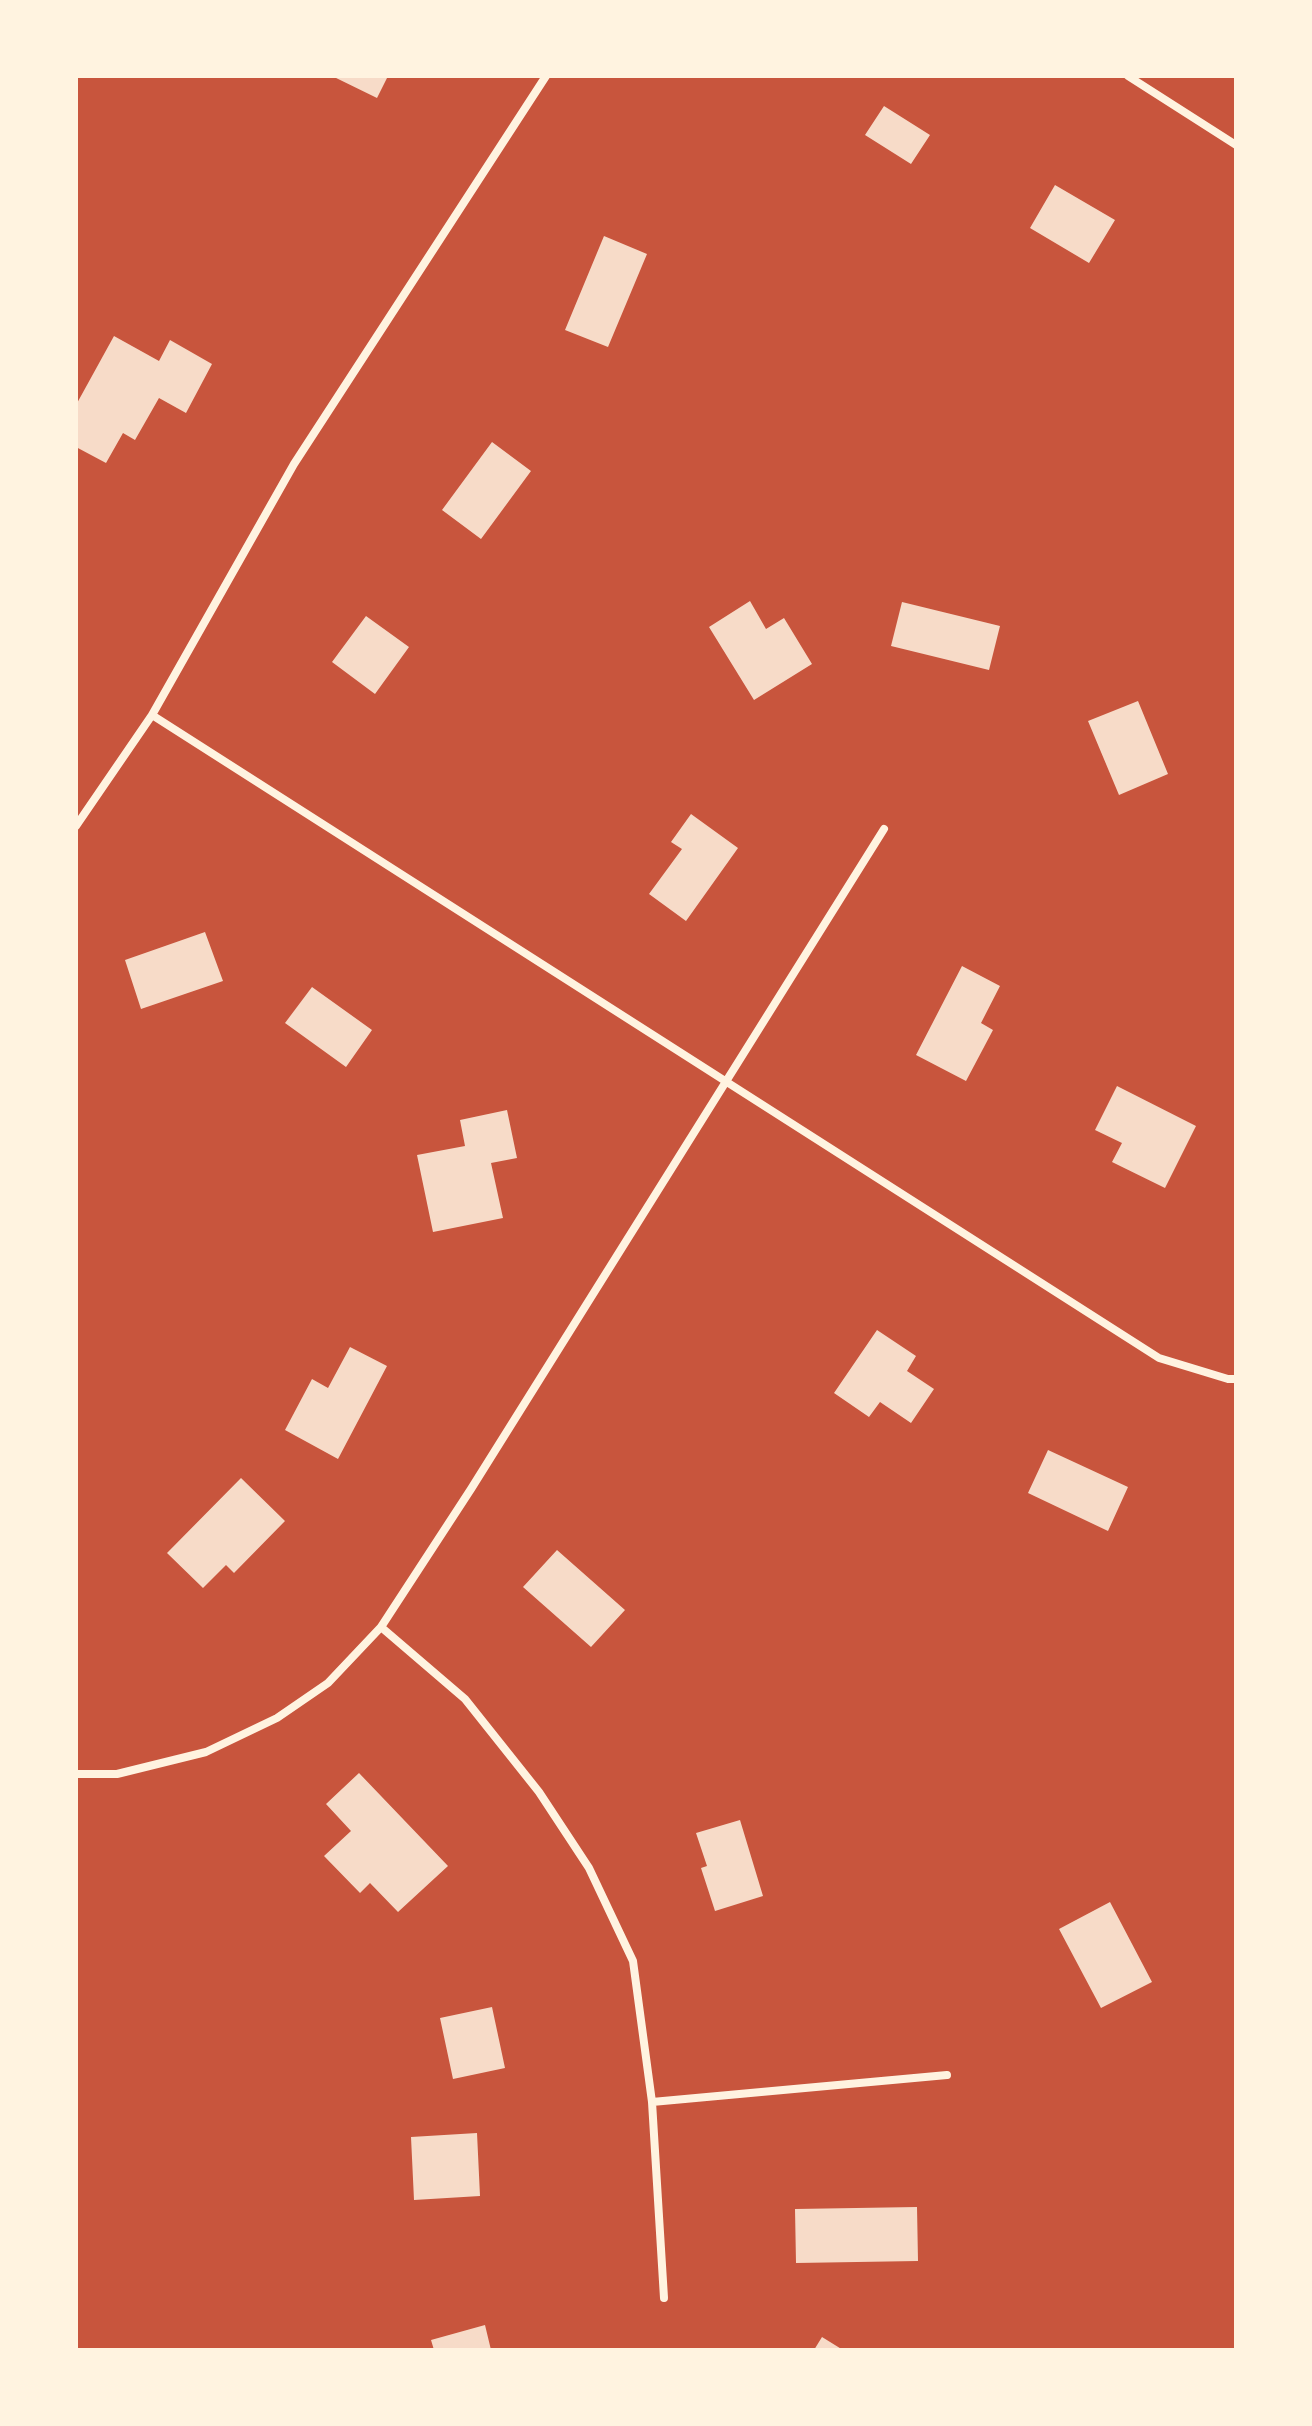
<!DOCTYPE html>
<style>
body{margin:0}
#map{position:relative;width:1312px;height:2426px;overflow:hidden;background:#c8553d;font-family:"IBM Plex Serif",serif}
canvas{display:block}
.frame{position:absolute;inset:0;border:78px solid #fff3e0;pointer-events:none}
</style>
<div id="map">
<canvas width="1312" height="2426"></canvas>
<div class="frame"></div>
</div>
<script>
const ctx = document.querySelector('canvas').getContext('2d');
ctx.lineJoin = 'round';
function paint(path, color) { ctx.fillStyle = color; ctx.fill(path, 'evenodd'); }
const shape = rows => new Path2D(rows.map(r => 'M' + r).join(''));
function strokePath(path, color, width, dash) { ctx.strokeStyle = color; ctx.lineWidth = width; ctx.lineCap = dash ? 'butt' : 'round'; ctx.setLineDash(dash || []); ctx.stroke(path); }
const building = shape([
 [332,76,388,76,377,98],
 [884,106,930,135,911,164,865,135],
 [1055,185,1115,220,1089,263,1030,228],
 [604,236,647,254,608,347,565,330],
 [114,336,159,361,170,340,212,364,186,413,159,398,135,440,123,433,106,463,76,447,76,405],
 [492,442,531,471,481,539,442,510],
 [750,601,766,629,784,618,812,664,754,700,709,627],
 [902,602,1000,626,989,670,891,646],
 [366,616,409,647,375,694,332,662],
 [1138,701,1168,774,1119,795,1088,721],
 [691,814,738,848,686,921,649,894,682,849,671,842],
 [205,932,223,981,141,1009,125,960],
 [962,966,1000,986,981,1023,993,1030,966,1081,916,1055],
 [312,987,372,1030,346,1067,285,1023],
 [1117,1086,1196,1126,1165,1188,1112,1162,1122,1143,1095,1130],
 [507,1110,517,1158,491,1163,503,1218,433,1232,417,1155,465,1146,460,1120],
 [877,1330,916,1356,907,1371,934,1389,911,1423,880,1402,869,1417,834,1393],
 [350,1347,387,1366,338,1459,285,1430,312,1379,328,1388],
 [1048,1450,1128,1487,1108,1531,1028,1493],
 [241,1478,285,1521,234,1573,226,1565,203,1588,167,1553],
 [557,1550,625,1610,591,1647,523,1587],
 [359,1773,448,1866,398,1912,370,1883,360,1893,324,1856,351,1831,326,1804],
 [740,1820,763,1896,715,1911,701,1868,707,1866,696,1833],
 [1110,1902,1152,1982,1101,2008,1059,1929],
 [492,2007,505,2068,453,2079,440,2018],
 [477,2133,480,2196,414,2200,411,2137],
 [917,2207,918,2261,796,2263,795,2209],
 [485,2325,491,2350,434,2350,431,2340],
 [822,2337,843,2350,814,2350]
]);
const minor = shape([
 [1128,76,1236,145],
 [152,715,1159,1358,1228,1379,1236,1379],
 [76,826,152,715,294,464,546,76],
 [381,1627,465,1699,539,1792,589,1868,633,1961,652,2102,664,2298],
 [76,1774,117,1774,206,1752,277,1718,328,1683,381,1627,471,1489,884,829],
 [652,2102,947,2075]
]);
paint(building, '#f7dbc8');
strokePath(minor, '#fff3e0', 8);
</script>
